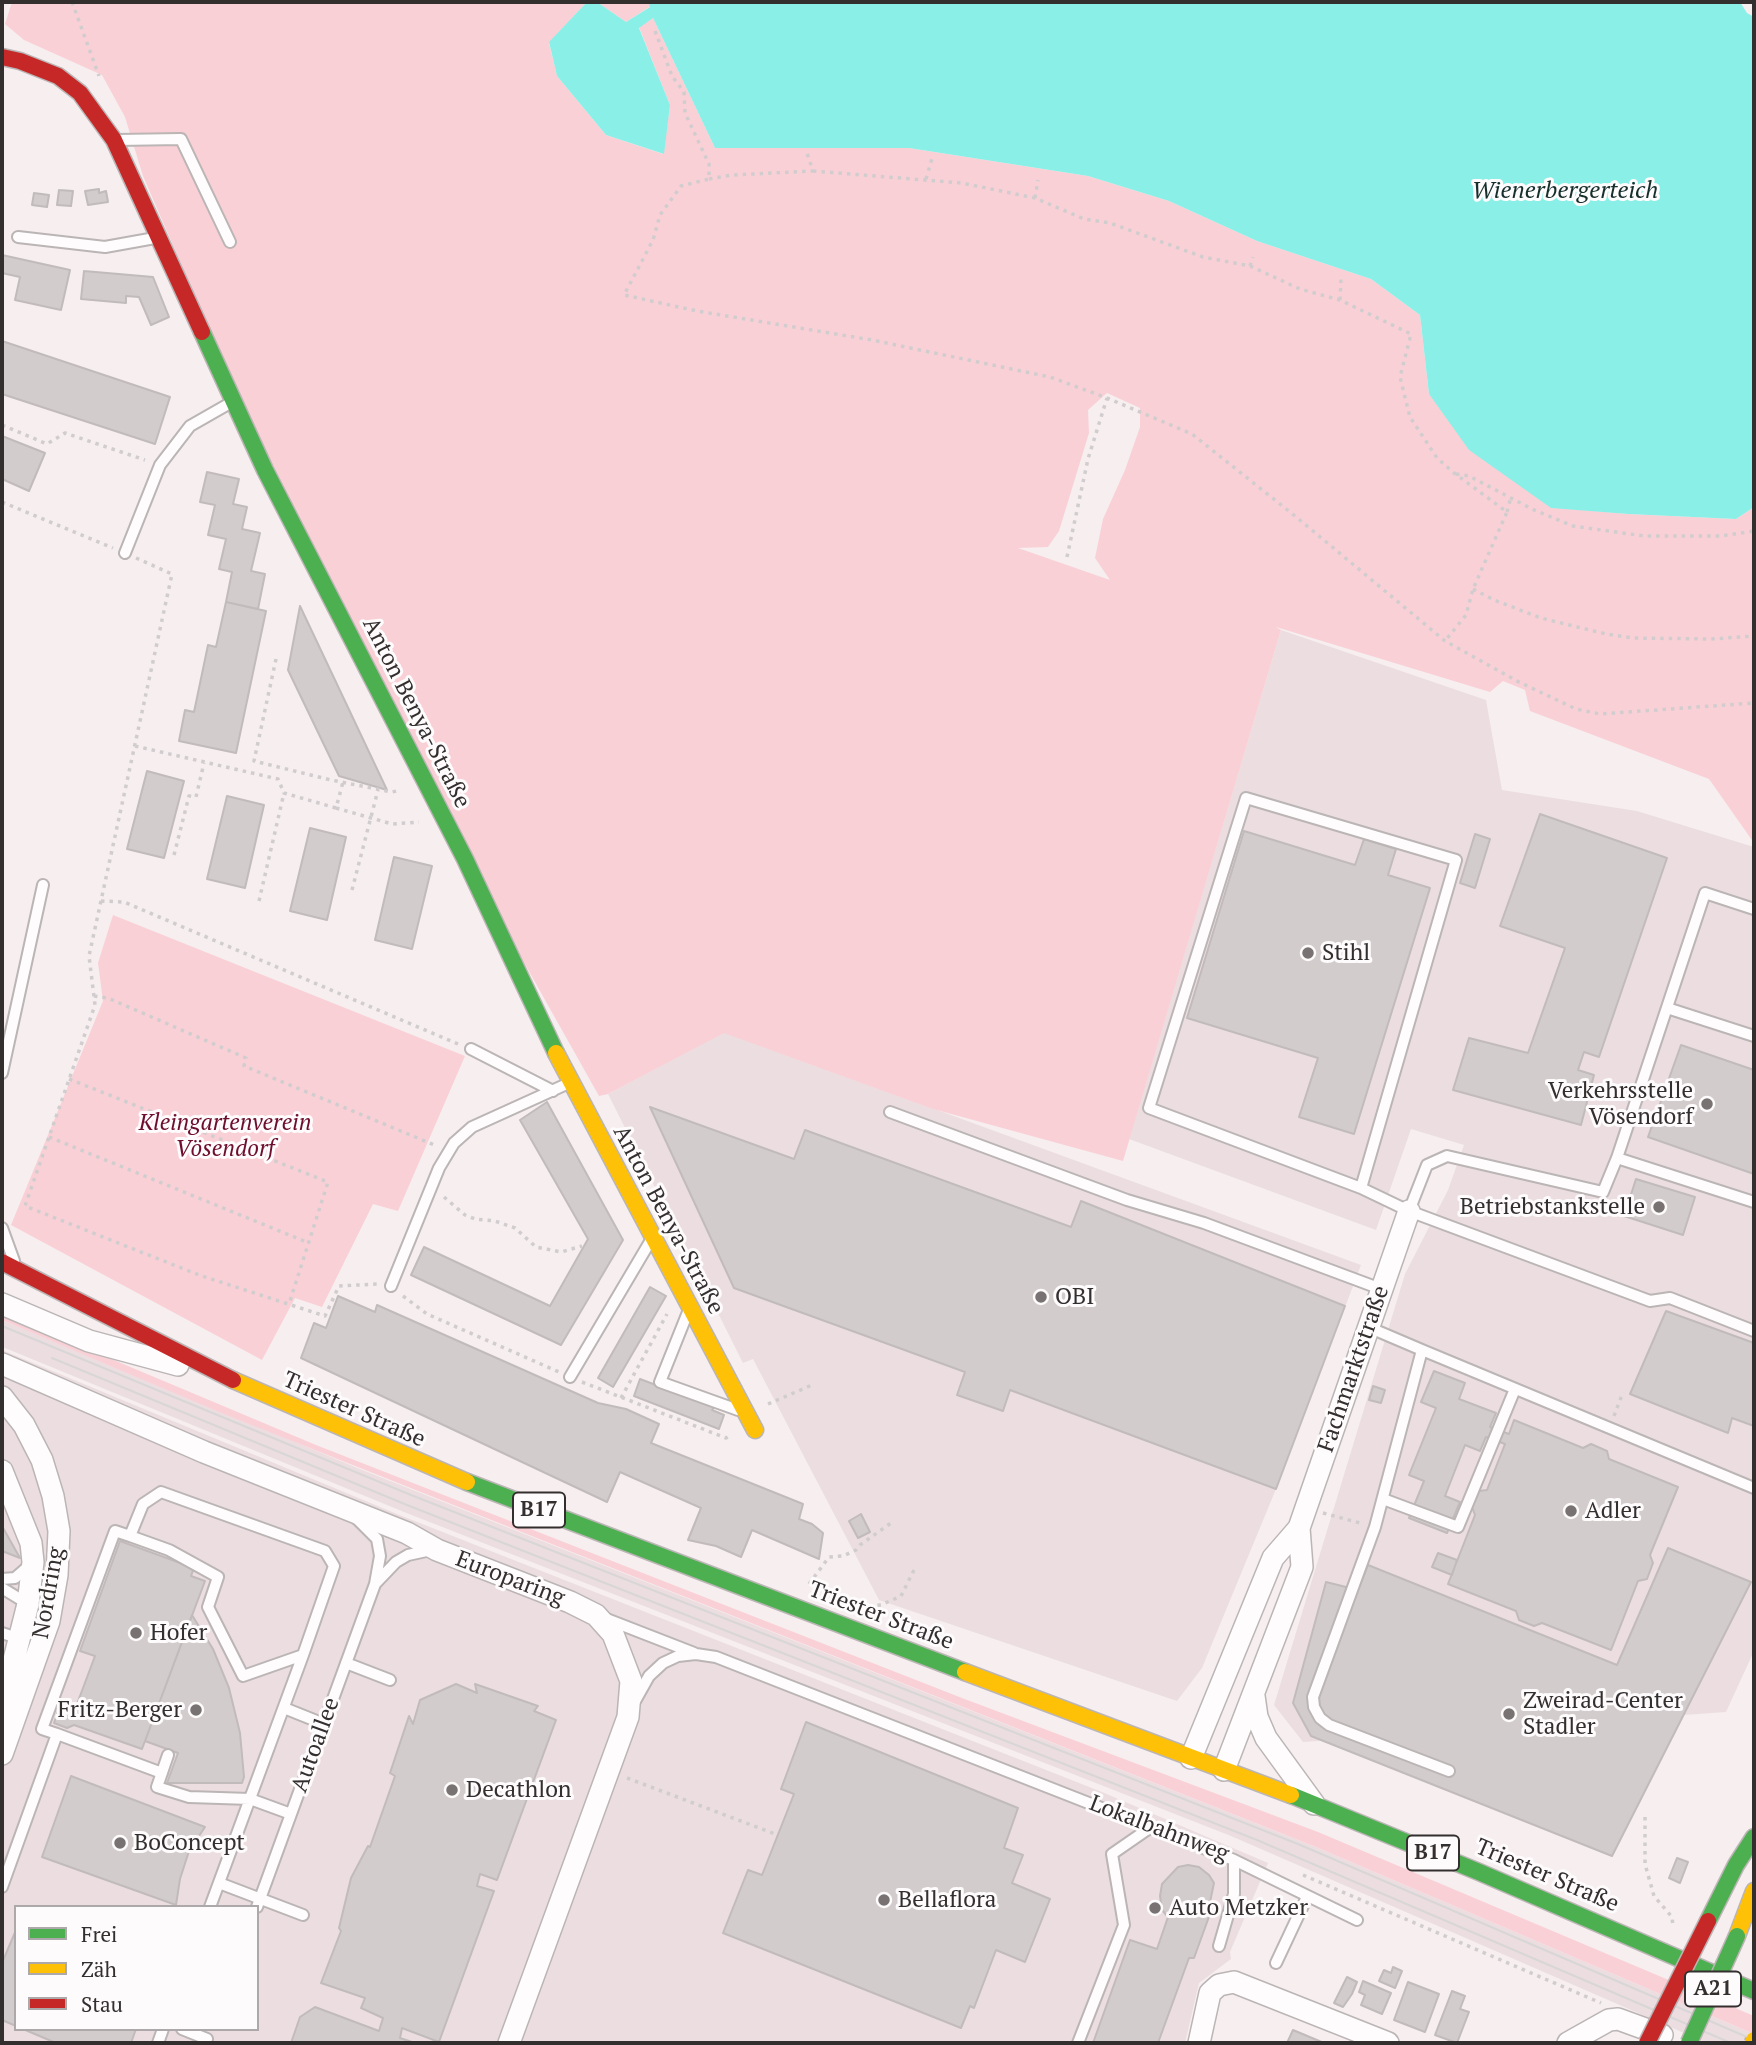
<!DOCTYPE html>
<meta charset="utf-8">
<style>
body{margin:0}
#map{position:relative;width:1756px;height:2045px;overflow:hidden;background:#f6eeef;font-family:"PT Serif",serif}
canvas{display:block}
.frame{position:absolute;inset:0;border:4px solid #342f2f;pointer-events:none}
.legend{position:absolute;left:14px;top:1905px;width:245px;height:126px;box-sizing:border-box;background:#fefbfc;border:2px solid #ada9aa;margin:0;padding:9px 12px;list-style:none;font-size:21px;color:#342f2f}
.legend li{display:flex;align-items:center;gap:14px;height:35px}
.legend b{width:35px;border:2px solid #ada9aa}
</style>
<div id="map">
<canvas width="1756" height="2045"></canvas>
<div class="frame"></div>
<ul class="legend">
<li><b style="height:9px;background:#4caf50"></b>Frei</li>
<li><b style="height:9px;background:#ffc107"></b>Zäh</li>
<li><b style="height:9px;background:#c62828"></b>Stau</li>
</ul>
</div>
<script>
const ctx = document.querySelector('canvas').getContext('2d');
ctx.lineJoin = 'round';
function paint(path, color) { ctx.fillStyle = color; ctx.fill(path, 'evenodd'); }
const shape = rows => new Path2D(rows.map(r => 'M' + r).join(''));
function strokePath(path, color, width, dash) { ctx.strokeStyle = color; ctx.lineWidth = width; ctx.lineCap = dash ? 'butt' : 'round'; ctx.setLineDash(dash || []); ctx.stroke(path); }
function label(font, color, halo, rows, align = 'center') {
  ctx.font = font + ' "PT Serif",serif'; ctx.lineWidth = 6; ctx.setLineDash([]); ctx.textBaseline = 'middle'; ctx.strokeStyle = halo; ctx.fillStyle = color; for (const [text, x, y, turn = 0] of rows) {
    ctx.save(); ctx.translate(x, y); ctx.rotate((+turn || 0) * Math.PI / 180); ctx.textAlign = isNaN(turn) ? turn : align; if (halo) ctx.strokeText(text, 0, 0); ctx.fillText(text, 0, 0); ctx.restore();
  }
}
const built = shape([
 [1281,630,1486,700,1502,790,1637,811,1754,847,1754,1651,1726,1712,1303,1742,1274,1705,1405,1274,1448,1190,1464,1145,1411,1129,1376,1230,1129,1139],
 [724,1032,1361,1265,1276,1489,1202,1668,1177,1701,879,1600,753,1359,743,1363,608,1094],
 [2,1320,360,1469,1316,1847,1754,2034,1754,2043,1707,2043,1231,1836,404,1512,5,1348,2,1346],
 [2,1350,397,1514,1102,1792,1268,1863,1230,1952,1231,1959,1199,1983,1185,2043,2,2043],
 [16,1907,257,1907,257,2029,16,2029]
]);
const green = shape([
 [12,2,587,2,549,43,557,76,606,135,663,154,670,105,639,27,653,18,715,148,909,148,1088,176,1169,201,1257,241,1371,279,1420,315,1429,394,1550,507,1628,514,1736,519,1754,507,1754,843,1709,779,1530,711,1525,690,1503,681,1490,692,1276,627,1281,630,1123,1161,933,1109,724,1033,608,1094,599,1096,517,950,239,398,143,176,125,117,102,75,24,40,5,24],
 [1107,393,1140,408,1140,427,1125,470,1103,519,1095,558,1110,580,1018,548,1048,547,1059,531,1089,433,1088,410],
 [597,2,648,2,651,6,626,22],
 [113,915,465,1056,398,1211,373,1204,322,1307,295,1298,262,1360,11,1225,103,1001,98,963],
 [2,1313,316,1445,962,1698,1318,1832,1754,2016,1754,2034,1316,1847,224,1414,2,1320]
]);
const water = shape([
 [587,2,597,2,626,22,650,7,648,2,1740,2,1747,13,1754,17,1754,507,1736,519,1628,514,1551,508,1469,450,1429,394,1420,315,1371,279,1257,241,1169,201,1088,176,909,148,715,148,653,18,639,28,670,105,664,154,606,135,557,76,549,42]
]);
const building = shape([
 [99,189,99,193,106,191,108,202,88,205,85,191,99,189],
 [59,190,73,191,71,206,57,205,59,190],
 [34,193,49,195,47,207,32,205,34,193],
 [2,255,70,270,61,310,15,300,20,277,2,273,2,255],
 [84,271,153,277,169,317,151,325,139,297,126,296,126,303,81,299,84,271],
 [2,341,170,397,155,444,2,394,2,341],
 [2,436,45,453,29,491,2,479,2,436],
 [207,472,239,479,233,504,247,507,242,529,260,533,251,571,265,574,258,609,226,602,232,572,219,569,226,539,208,535,215,505,200,502,207,472],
 [226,602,266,611,236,753,179,741,185,710,194,712,208,645,216,647,226,602],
 [300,606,387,790,339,776,288,670,300,606],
 [147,771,184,781,164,858,127,849,147,771],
 [227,796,264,805,245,888,207,879,227,796],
 [1540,814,1667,858,1599,1057,1584,1052,1578,1070,1594,1075,1581,1125,1453,1090,1469,1038,1528,1053,1565,948,1500,926,1540,814],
 [310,828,346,837,327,920,290,911,310,828],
 [1244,831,1355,865,1364,839,1396,849,1388,875,1430,888,1354,1134,1299,1117,1318,1058,1187,1018,1244,831],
 [1475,834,1490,839,1475,888,1460,883,1475,834],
 [394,857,432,866,412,949,375,940,394,857],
 [1681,1045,1754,1070,1754,1174,1648,1137,1681,1045],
 [547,1102,623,1240,561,1345,411,1275,424,1247,550,1306,588,1239,520,1120,547,1102],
 [650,1107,794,1159,805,1130,1071,1227,1081,1201,1345,1306,1276,1489,1010,1390,1003,1411,957,1395,965,1372,734,1288,650,1107],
 [1636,1179,1695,1197,1683,1235,1624,1216,1636,1179],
 [650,1287,666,1296,613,1387,598,1378,650,1287],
 [338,1296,375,1312,377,1305,598,1403,626,1409,659,1424,651,1443,803,1504,799,1519,812,1524,823,1533,819,1559,752,1530,741,1557,716,1546,688,1540,701,1508,620,1472,607,1502,301,1358,314,1323,326,1328,338,1296],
 [1666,1311,1754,1343,1754,1426,1732,1418,1728,1433,1630,1394,1666,1311],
 [1434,1371,1465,1383,1459,1399,1496,1413,1490,1427,1509,1434,1514,1420,1583,1448,1591,1444,1607,1451,1609,1459,1678,1487,1650,1555,1653,1563,1647,1579,1638,1581,1611,1650,1542,1623,1534,1626,1519,1620,1516,1611,1448,1584,1475,1515,1472,1507,1479,1491,1487,1490,1505,1444,1486,1437,1480,1451,1465,1445,1445,1496,1460,1502,1447,1533,1409,1518,1424,1481,1409,1475,1436,1408,1421,1402,1434,1371],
 [640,1379,714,1407,712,1410,724,1415,719,1429,634,1396,640,1379],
 [1373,1386,1385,1390,1381,1403,1369,1400,1373,1386],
 [861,1514,870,1532,858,1538,849,1521,861,1514],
 [2,1526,20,1558,2,1551,2,1526],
 [120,1541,194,1568,191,1576,205,1581,142,1749,74,1725,67,1728,54,1723,59,1708,74,1712,95,1656,80,1651,120,1541],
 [1668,1548,1751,1582,1612,1856,1311,1736,1293,1703,1326,1582,1358,1590,1368,1565,1617,1665,1668,1548],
 [1438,1553,1457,1560,1452,1575,1432,1567,1438,1553],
 [192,1615,213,1649,229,1688,240,1733,244,1777,242,1783,167,1783,178,1753,145,1741,192,1615],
 [456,1684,477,1693,475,1684,538,1706,534,1711,556,1720,497,1880,480,1874,477,1886,494,1891,439,2042,402,2028,400,2038,415,2043,291,2043,300,2017,315,2007,379,2031,383,2018,361,2008,365,1998,321,1983,341,1931,339,1928,351,1878,368,1846,370,1847,395,1776,390,1773,409,1716,413,1724,420,1700,456,1684],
 [806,1722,1018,1808,1004,1848,1023,1855,1012,1883,1050,1899,1025,1962,996,1950,974,2008,970,2006,961,2028,723,1933,748,1870,762,1875,794,1794,781,1789,806,1722],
 [71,1776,205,1827,189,1851,180,1879,176,1905,42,1857,71,1776],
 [1677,1858,1688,1862,1680,1883,1669,1878,1677,1858],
 [1188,1865,1199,1867,1209,1875,1214,1883,1210,1902,1214,1903,1194,1958,1189,1958,1158,2043,1093,2043,1130,1940,1157,1949,1168,1917,1162,1910,1160,1896,1162,1884,1178,1867,1188,1865],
 [16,1930,16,2026,2,2020,2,1963,16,1930],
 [1393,1967,1402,1971,1395,1988,1379,1981,1384,1970,1391,1973,1393,1967],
 [1347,1977,1357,1982,1352,1994,1343,2007,1334,2003,1347,1977],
 [1363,1981,1391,1993,1382,2014,1361,2005,1365,1995,1359,1992,1363,1981],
 [1408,1982,1439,1994,1425,2032,1394,2020,1408,1982],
 [1452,1991,1465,1996,1460,2009,1469,2012,1457,2043,1435,2035,1452,1991],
 [23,2029,136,2029,131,2043,56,2043,23,2029],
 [1293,2030,1324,2043,1287,2043,1293,2030]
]);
const path = shape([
 [72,2,99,76],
 [655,31,672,76,684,92,685,113,709,164,709,179,681,186,660,215,653,240,624,295,697,311,872,340,1050,377,1107,398,1192,434,1295,516,1445,641,1519,682,1576,709,1600,714,1754,703],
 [813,171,962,183,1035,198,1084,219,1110,223,1203,257,1250,266,1300,289,1340,300,1411,334,1400,377,1410,417,1437,458,1454,473,1507,512,1473,589,1466,615,1445,641],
 [709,179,732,175,813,171,807,153],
 [926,179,933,155],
 [1035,198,1038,180],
 [1250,266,1253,257],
 [1340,300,1341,279],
 [2,425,47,444,65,433,145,460],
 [1456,474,1469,476,1532,509,1573,526,1644,536,1720,536,1754,531],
 [2,502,113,548],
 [1507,512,1511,497],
 [1067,557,1088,459,1107,398],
 [136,558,172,574,89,956,95,1005,25,1206,199,1275,325,1316,339,1286,378,1284],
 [1473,589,1494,600,1541,618,1606,634,1633,638,1711,639,1754,636],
 [276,659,254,761,331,780,392,792,401,790],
 [135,746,278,779,284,793,336,808,343,782],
 [336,808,392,824,419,822],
 [174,855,189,796,196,797,204,763],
 [352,890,378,790],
 [101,901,124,902,458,1044],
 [259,901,284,793],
 [94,996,108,998,246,1058,244,1066,437,1146],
 [69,1079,328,1182,289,1304],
 [49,1137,309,1243],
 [444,1197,465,1215,475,1219,495,1221,515,1228,536,1247,561,1252,582,1246],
 [403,1296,427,1314,559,1372],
 [582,1382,726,1438,731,1435],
 [621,1398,667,1314],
 [768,1404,812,1385],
 [1614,1416,1623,1392],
 [1323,1513,1360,1523],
 [809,1584,829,1557,843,1556,856,1550,860,1545,891,1523],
 [869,1606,881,1605,901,1596,916,1566],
 [627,1778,778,1835],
 [1645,1817,1645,1864,1654,1896,1672,1917,1673,1926],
 [1303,1875,1601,2003]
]);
const lane = shape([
 [117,140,181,139,230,242],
 [18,237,105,247,155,238],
 [125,553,160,465,190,426,232,402],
 [1667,1008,1754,1036],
 [471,1049,553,1091],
 [2,1073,43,885],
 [890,1112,1127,1200,1204,1223,1381,1289],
 [1617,1158,1754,1202],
 [1361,1188,1149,1108,1246,798,1456,860,1361,1188,1409,1211,1650,1301,1670,1298,1754,1331],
 [1409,1211,1427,1165,1447,1156,1603,1192,1617,1158,1705,893,1754,909],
 [2,1228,14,1261],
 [391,1286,439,1168,454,1143,472,1127,569,1083],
 [688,1312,660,1382,738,1410],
 [1368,1327,1422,1350],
 [570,1377,651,1240],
 [1383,1499,1458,1527,1515,1389],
 [130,1536,169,1550,218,1577,208,1607,243,1676,303,1655],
 [2,1579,15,1578,31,1564],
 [375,1584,396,1562,408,1555,431,1550],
 [2,1588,28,1604],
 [604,1618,694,1653],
 [2,1633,20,1639],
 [346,1663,390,1680],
 [635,1701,649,1676,663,1663,678,1656,696,1654,716,1657,1234,1860,1357,1920],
 [284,1708,324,1724],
 [57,1734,162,1773],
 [168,1755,157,1787,189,1797,250,1799,291,1814],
 [1449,1771,1329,1725,1320,1718,1314,1707,1313,1697,1375,1527,1422,1350,1754,1488],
 [219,1883,303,1915],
 [2,1887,57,1734,42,1729,115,1531,130,1536,143,1504,161,1492,325,1551,334,1566,303,1655,210,1907],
 [257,1907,375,1584,380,1556,377,1539,356,1518],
 [1219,1946,1234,1894,1234,1860],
 [1276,1963,1307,1897],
 [182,2029,207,2039],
 [158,2043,163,2029],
 [1078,2043,1124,1925,1112,1854,1151,1827]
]);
const street = shape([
 [2,1304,89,1341,178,1365],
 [2,1364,204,1452,407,1533,437,1550,570,1602,596,1615,613,1634,631,1681,628,1717,509,2043],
 [2,1397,24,1425,42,1460,53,1496,59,1531,57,1575,49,1621,2,1754],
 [2,1471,31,1543,33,1562,28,1604,2,1707],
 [1254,1696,1257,1717,1266,1738,1314,1804],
 [1191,1758,1273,1558,1299,1528],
 [1224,1770,1302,1567,1299,1528,1409,1211],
 [1199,2043,1210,1993,1219,1985,1234,1982,1388,2043],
 [1568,2043,1609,2020,1618,2019,1662,2035]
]);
const fast = shape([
 [202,332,265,470,465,859,556,1053],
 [467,1482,965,1672],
 [1291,1795,1479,1872,1754,1991],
 [1708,1921,1736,1865,1754,1837]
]);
const slow = shape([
 [556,1053,755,1430],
 [233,1380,467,1482],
 [965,1672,1291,1795],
 [1737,1936,1754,1891]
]);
const jam = shape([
 [2,57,20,61,58,76,80,93,114,140,202,332],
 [2,1262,233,1380]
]);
const tram = shape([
 [2,1326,411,1495,1298,1844,1754,2040],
 [52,1358,407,1505,1257,1840,1731,2043]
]);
const fastBridge = shape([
 [1689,2043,1737,1936]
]);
const slowBridge = shape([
 [1753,2043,1754,2040]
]);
const jamBridge = shape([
 [1647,2043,1708,1921]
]);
const markers = [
 [1308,953,7,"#787272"],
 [1707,1104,7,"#787272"],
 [1659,1207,7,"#787272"],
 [1041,1297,7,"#787272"],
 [1571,1511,7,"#787272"],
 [136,1633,7,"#787272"],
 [196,1710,7,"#787272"],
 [1509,1714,7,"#787272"],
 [452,1790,7,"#787272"],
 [120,1843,7,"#787272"],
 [884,1900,7,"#787272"],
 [1155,1908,7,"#787272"]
];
const shields = [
 [539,1510,52],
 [1433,1853,52],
 [1713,1989,56]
];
const shieldNames = [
 ["B17",539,1510],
 ["B17",1433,1853],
 ["A21",1713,1989]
];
const streetNames = [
 ["Anton Benya-Straße",416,713,63],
 ["Anton Benya-Straße",668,1220,62],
 ["Fachmarktstraße",1354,1369,-71],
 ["Triester Straße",354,1410,24],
 ["Europaring",510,1579,21],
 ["Nordring",49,1593,-80],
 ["Triester Straße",881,1616,21],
 ["Autoallee",316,1745,-70],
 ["Lokalbahnweg",1159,1829,21],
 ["Triester Straße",1547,1876,23]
];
const poiNames = [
 ["Stihl",1322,953],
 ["Verkehrsstelle",1693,1091,"right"],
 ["Vösendorf",1693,1117,"right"],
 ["Betriebstankstelle",1645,1207,"right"],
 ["OBI",1055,1297],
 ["Adler",1585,1511],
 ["Hofer",150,1633],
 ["Zweirad-Center",1523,1701],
 ["Stadler",1523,1727],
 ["Fritz-Berger",182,1710,"right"],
 ["Decathlon",466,1790],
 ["BoConcept",134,1843],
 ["Bellaflora",898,1900],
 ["Auto Metzker",1169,1908]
];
const parkNames = [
 ["Kleingartenverein",225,1123],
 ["Vösendorf",225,1149]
];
const waterNames = [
 ["Wienerbergerteich",1565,191]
];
paint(built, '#ecdee0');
paint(green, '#fad0d7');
paint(water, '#8af0e7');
paint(building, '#d3cccd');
strokePath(building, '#c1bbbc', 2);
strokePath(lane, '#bbb5b5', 14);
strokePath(street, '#bbb5b5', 24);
strokePath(fast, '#bbb5b5', 19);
strokePath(slow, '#bbb5b5', 19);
strokePath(jam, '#bbb5b5', 19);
strokePath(path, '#d1cdce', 3.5, [3.5, 5]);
strokePath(lane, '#fefcfd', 10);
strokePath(street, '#fefcfd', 21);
strokePath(fast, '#4caf50', 16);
strokePath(slow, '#ffc107', 16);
strokePath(jam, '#c62828', 16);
strokePath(tram, '#d8d6d6', 2);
strokePath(fastBridge, '#bbb5b5', 19, []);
strokePath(slowBridge, '#bbb5b5', 19, []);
strokePath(jamBridge, '#bbb5b5', 19, []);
strokePath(fastBridge, '#4caf50', 16);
strokePath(slowBridge, '#ffc107', 16);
strokePath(jamBridge, '#c62828', 16);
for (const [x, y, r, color] of markers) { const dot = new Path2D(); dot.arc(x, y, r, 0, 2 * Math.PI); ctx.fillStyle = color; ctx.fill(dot); strokePath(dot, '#fefbfc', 2.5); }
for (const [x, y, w] of shields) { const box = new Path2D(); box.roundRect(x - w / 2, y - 17.5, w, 35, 5); ctx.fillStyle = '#fefbfc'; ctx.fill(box); strokePath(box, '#342f2f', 2); }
label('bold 21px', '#342f2f', null, shieldNames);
label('23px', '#342f2f', '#fefbfc', streetNames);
label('23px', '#342f2f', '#fefbfc', poiNames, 'left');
label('italic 23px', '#6c0e2c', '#fefbfc', parkNames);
label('italic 24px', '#162f2c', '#fefbfc', waterNames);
</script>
